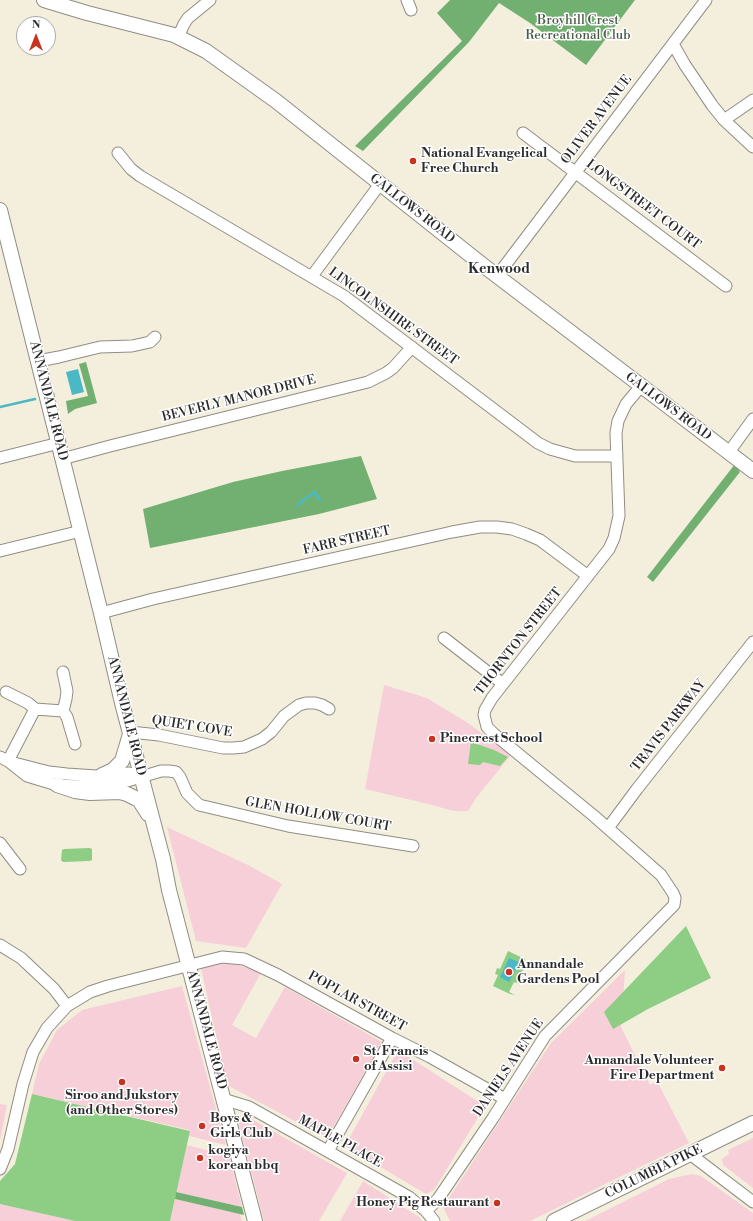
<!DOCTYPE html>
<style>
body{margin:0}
#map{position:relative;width:753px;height:1221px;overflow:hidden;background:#f4efdd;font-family:"Libre Bodoni",serif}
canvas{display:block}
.north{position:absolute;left:16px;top:16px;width:40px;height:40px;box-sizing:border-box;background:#fff;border:1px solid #aaa;border-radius:50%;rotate:0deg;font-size:11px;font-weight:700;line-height:16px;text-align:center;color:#2b2b2b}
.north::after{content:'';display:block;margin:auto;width:14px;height:18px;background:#c8321e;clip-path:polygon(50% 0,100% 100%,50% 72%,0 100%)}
</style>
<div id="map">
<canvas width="753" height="1221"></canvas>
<div class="north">N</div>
</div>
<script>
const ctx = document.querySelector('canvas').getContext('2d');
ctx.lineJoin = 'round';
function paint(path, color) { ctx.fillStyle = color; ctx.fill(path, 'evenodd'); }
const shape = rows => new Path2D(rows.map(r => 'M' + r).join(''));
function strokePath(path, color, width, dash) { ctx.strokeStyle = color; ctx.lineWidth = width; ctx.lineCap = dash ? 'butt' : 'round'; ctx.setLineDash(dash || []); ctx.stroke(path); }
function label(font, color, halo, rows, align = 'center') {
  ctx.font = font + ' "Libre Bodoni",serif'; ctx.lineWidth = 3; ctx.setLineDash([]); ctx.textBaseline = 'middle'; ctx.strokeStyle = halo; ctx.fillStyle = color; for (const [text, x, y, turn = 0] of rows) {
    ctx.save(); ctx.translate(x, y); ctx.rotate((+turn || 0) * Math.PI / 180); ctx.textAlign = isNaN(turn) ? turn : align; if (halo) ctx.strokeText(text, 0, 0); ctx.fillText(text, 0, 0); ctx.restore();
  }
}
const built = shape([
 [384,685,427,698,468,723,511,755,476,798,468,811,454,811,428,804,365,789],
 [167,827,248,865,282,884,246,948,196,941],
 [227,961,261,973,232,1025,256,1038,285,987,382,1042,331,1131,323,1136,227,1085,201,968],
 [625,970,621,1027,650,1085,657,1081,689,1143,530,1221,450,1221,443,1207,551,1043],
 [182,986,226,1145,189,1136,190,1130,32,1094,39,1064,57,1030,82,1010],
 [398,1050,485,1106,434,1190,426,1194,345,1146],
 [0,1104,7,1105,0,1140],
 [248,1117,347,1173,319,1221,264,1221,238,1121],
 [753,1138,753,1188,723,1165,722,1159,729,1154,728,1150],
 [187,1145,229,1156,242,1207,176,1192],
 [692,1174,701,1176,753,1213,753,1221,585,1221,669,1179],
 [363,1181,419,1217,422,1221,340,1221],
 [175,1199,240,1214,242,1221,170,1221],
 [0,1204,32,1211,75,1221,0,1221]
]);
const green = shape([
 [471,742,494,750,508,757,500,766,483,762,480,765,468,764],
 [90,848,92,849,92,860,90,861,63,862,61,860,62,850,64,849],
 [686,926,711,978,648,1009,613,1029,604,1012],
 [508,951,525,959,521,980,524,981,523,984,517,982,516,983,514,982,509,992,515,995,510,994,493,986,498,975,495,974,497,968,500,969],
 [32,1094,190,1131,170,1221,75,1221,0,1204,0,1181,15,1164]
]);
const forest = shape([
 [450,0,635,0,586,65,530,23,499,3,469,42,363,151,355,146,462,41,437,13],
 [86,362,97,403,75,409,68,414,66,401,88,396,79,364],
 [361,456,377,499,319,514,150,548,143,509,233,482,282,471],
 [735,464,740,472,653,582,647,577],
 [176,1192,242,1207,244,1215,175,1199]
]);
const water = shape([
 [78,369,84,392,72,395,66,372],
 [509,958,519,962,509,982,500,977]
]);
const stream = shape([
 [0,407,35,399],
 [298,506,301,502,315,492,320,500]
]);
const minor = shape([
 [407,0,411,10],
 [178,37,184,24,188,18,210,0],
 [673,44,685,65,712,105,724,120,753,147],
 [724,120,753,100],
 [523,133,726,286],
 [118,153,131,169,140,176,344,296,538,443,550,449,575,456,617,456],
 [312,276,380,184],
 [497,276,706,0],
 [38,361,59,357,100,347,132,346,150,342,155,337],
 [729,452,753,419],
 [0,458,59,443],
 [62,459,110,446,368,382,386,373,393,368,412,347],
 [0,551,81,531],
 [101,613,153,599,242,579,452,532,480,527,497,527,512,529,526,534,540,540,588,576],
 [444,638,503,684],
 [6,692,28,703,35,709,63,711,67,717,75,744],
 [63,711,66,699,67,691,63,672],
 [130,732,159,735,223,748,233,748,244,747,262,739,271,732,284,716,299,705,306,703,315,703,322,705,329,709],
 [0,757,8,761,27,776,57,785,78,786,101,786,124,782,161,771,169,771,176,772,180,777,187,793,199,805,288,826,413,846],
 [8,761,35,709],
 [14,763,49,772,67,774,96,776,129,773,141,776],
 [608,828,637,789,753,642],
 [0,843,20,869],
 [0,945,21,958,54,989,67,1006],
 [223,1099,249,1107,409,1197,426,1211,434,1221],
 [328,1151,392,1038],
 [690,1154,753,1202],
 [0,1169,8,1149,23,1084,33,1052,47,1028,67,1006,90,992,108,986,222,957,244,959,278,975,392,1038,430,1057,505,1099],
 [426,1211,438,1199,493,1118,545,1036,674,905,675,898,673,893,661,875,594,816,494,734,487,727,484,715,485,710,492,698,609,549,614,538,619,516,616,433,618,421,626,404,641,386]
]);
const major = shape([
 [44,0,87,13,174,35,206,51,276,101,484,266,753,471],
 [0,210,101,613,122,703,163,859,169,890,255,1221],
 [102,775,113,770,122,761,130,734],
 [57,785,75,791,90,793,120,792,127,794,139,800,148,814],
 [554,1221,753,1123]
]);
const markers = [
 [413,161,4,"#c8321e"],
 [432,739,4,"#c8321e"],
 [509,972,4,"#c8321e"],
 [356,1059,4,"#c8321e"],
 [722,1068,4,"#c8321e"],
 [122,1082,4,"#c8321e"],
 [202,1126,4,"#c8321e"],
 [200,1158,4,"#c8321e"],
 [497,1203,4,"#c8321e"]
];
const parkNames = [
 ["Broyhill Crest",578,21],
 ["Recreational Club",578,36]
];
const streetNames = [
 ["OLIVER AVENUE",597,120,-53],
 ["LONGSTREET COURT",643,205,37],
 ["GALLOWS ROAD",412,209,38],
 ["LINCOLNSHIRE STREET",393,317,36],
 ["BEVERLY MANOR DRIVE",239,399,-14],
 ["ANNANDALE ROAD",48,401,76],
 ["GALLOWS ROAD",668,407,37],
 ["FARR STREET",347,541,-13],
 ["THORNTON STREET",519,642,-52],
 ["ANNANDALE ROAD",126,716,76],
 ["TRAVIS PARKWAY",669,726,-52],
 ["QUIET COVE",192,727,9],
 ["GLEN HOLLOW COURT",318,815,10],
 ["POPLAR STREET",357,1002,29],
 ["ANNANDALE ROAD",206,1030,75],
 ["DANIELS AVENUE",509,1068,-56],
 ["MAPLE PLACE",340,1142,29],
 ["COLUMBIA PIKE",654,1172,-26]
];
const poiNames = [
 ["National Evangelical",421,154],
 ["Free Church",421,169],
 ["Pinecrest School",440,739],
 ["Annandale",517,965],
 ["Gardens Pool",517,980],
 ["St. Francis",364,1052],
 ["of Assisi",364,1067],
 ["Annandale Volunteer",714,1061,"right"],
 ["Fire Department",714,1076,"right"],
 ["Siroo and Jukstory",122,1096,"center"],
 ["(and Other Stores)",122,1111,"center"],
 ["Boys &",210,1119],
 ["Girls Club",210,1134],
 ["kogiya",208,1151],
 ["korean bbq",208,1166],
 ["Honey Pig Restaurant",489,1203,"right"]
];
const neighbourhoodNames = [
 ["Kenwood",499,270]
];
paint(built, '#f6cfd8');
paint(green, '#8dcd84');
paint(forest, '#72b072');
paint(water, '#4bb8c6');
strokePath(stream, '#4bb8c6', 2.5);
strokePath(minor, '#908d84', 13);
strokePath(major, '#908d84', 16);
strokePath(minor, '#fff', 11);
strokePath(major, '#fff', 14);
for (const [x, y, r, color] of markers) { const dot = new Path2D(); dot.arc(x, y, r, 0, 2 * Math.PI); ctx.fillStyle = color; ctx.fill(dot); strokePath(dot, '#fff', 1.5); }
label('13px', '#485c46', '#fff', parkNames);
label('13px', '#2b2b2b', '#fff', streetNames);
label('bold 13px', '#2b2b2b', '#fff', poiNames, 'left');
label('bold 14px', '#2b2b2b', '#fff', neighbourhoodNames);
</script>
